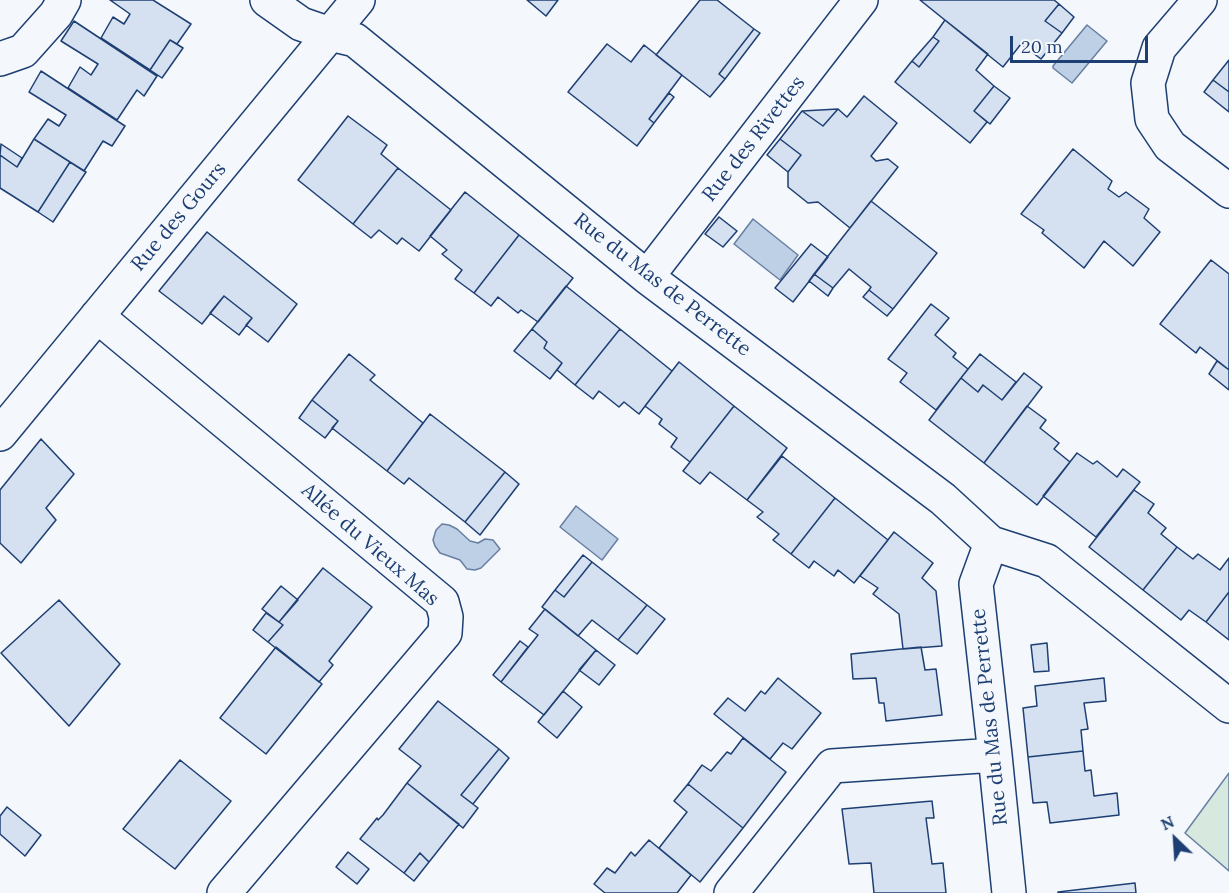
<!DOCTYPE html>
<meta charset="utf-8">
<style>
body{margin:0}
#map{position:relative;width:1229px;height:893px;overflow:hidden;background:#f4f7fb;font-family:Lora,serif}
canvas{display:block}
.north{position:absolute;left:1145px;top:809px;width:60px;height:60px;-webkit-text-stroke:4px #f4f7fb;paint-order:stroke;rotate:335deg;font-size:16px;font-weight:700;line-height:24px;text-align:center;color:#1d3f73}
.north::after{content:'';display:block;margin:auto;width:21px;height:27px;background:#1d3f73;clip-path:polygon(50% 0,100% 100%,50% 72%,0 100%)}
.scale{position:absolute;left:1010px;top:36px;width:138px;height:27px;box-sizing:border-box;border:3px solid #1d3f73;border-top:0;padding-left:8px;font-size:18px;line-height:21px;white-space:nowrap;color:#1d3f73;-webkit-text-stroke:4px #f4f7fb;paint-order:stroke}
</style>
<div id="map">
<canvas width="1229" height="893"></canvas>
<div class="north">N</div>
<div class="scale">20 m</div>
</div>
<script>
const ctx = document.querySelector('canvas').getContext('2d');
ctx.lineJoin = 'round';
function paint(path, color) { ctx.fillStyle = color; ctx.fill(path, 'evenodd'); }
const shape = rows => new Path2D(rows.map(r => 'M' + r).join(''));
function strokePath(path, color, width, dash) { ctx.strokeStyle = color; ctx.lineWidth = width; ctx.lineCap = dash ? 'butt' : 'round'; ctx.setLineDash(dash || []); ctx.stroke(path); }
function label(font, color, halo, rows, align = 'center') {
  ctx.font = font + ' Lora,serif'; ctx.lineWidth = 4.5; ctx.setLineDash([]); ctx.textBaseline = 'middle'; ctx.strokeStyle = halo; ctx.fillStyle = color; for (const [text, x, y, turn = 0] of rows) {
    ctx.save(); ctx.translate(x, y); ctx.rotate((+turn || 0) * Math.PI / 180); ctx.textAlign = isNaN(turn) ? turn : align; if (halo) ctx.strokeText(text, 0, 0); ctx.fillText(text, 0, 0); ctx.restore();
  }
}
const green = shape([
 [1229,773,1229,871,1185,833,1229,773]
]);
const water = shape([
 [1087,25,1107,41,1072,83,1053,68,1053,66,1087,25],
 [753,219,798,255,780,280,734,244,753,219],
 [576,506,618,539,602,560,560,527,576,506],
 [442,524,449,525,457,529,470,541,478,543,485,539,493,540,500,549,481,568,475,570,467,569,460,560,440,553,435,546,433,540,436,530,442,524]
]);
const building = shape([
 [110,0,153,0,191,24,177,44,170,40,150,70,101,38,113,17,124,24,130,14,110,0],
 [527,0,558,0,546,16,527,0],
 [700,0,717,0,754,29,719,74,725,79,710,97,656,55,700,0],
 [920,0,1054,0,1059,4,1045,21,1062,33,1041,59,1021,44,1003,67,920,0],
 [1059,4,1074,17,1062,33,1045,21,1059,4],
 [945,20,988,54,976,70,994,86,974,111,987,122,970,143,895,82,912,61,919,67,939,41,933,37,945,20],
 [74,21,157,76,144,96,137,90,117,120,68,88,80,67,91,75,98,64,61,41,74,21],
 [754,29,760,33,725,79,719,74,754,29],
 [933,37,939,41,919,67,912,61,933,37],
 [170,40,183,48,162,78,150,70,170,40],
 [607,44,631,62,644,45,682,75,649,119,654,123,637,146,568,92,607,44],
 [1229,60,1229,92,1213,80,1229,60],
 [41,71,125,126,112,146,103,141,84,171,34,139,48,119,59,126,66,115,29,92,41,71],
 [1213,80,1229,92,1229,112,1204,92,1213,80],
 [994,86,1010,98,990,124,974,111,994,86],
 [669,93,674,97,654,123,649,119,669,93],
 [864,96,897,123,871,156,876,161,888,159,898,167,850,228,818,202,808,203,788,187,788,172,801,155,780,139,802,111,823,126,838,109,847,117,864,96],
 [838,109,823,126,802,111,838,109],
 [348,116,387,145,381,154,398,168,353,224,298,180,348,116],
 [34,139,70,162,38,212,0,188,0,155,17,167,34,139],
 [780,139,801,155,788,172,767,155,780,139],
 [1,144,22,158,17,167,0,155,1,144],
 [1073,149,1112,181,1108,189,1119,197,1126,192,1149,209,1144,218,1160,232,1133,266,1104,241,1084,268,1042,233,1044,230,1021,214,1073,149],
 [70,162,86,172,53,222,38,212,70,162],
 [398,168,451,210,419,251,402,238,397,244,379,230,371,238,353,224,398,168],
 [465,192,519,235,474,293,455,279,462,270,442,254,447,250,430,236,465,192],
 [871,201,937,253,893,309,869,290,871,287,849,269,833,288,814,274,871,201],
 [719,217,737,231,723,247,705,234,719,217],
 [207,232,297,304,268,342,246,325,252,318,224,296,202,324,159,291,207,232],
 [519,235,573,278,538,322,521,310,518,313,498,297,491,306,474,293,519,235],
 [811,244,828,257,793,302,775,288,811,244],
 [1211,260,1229,274,1229,370,1200,347,1196,353,1160,324,1211,260],
 [814,274,833,288,828,296,809,281,814,274],
 [566,286,620,329,575,385,557,370,562,363,544,348,547,342,532,329,566,286],
 [869,290,893,309,887,316,863,297,869,290],
 [224,296,252,318,239,335,210,313,224,296],
 [931,304,949,318,935,335,956,353,953,357,968,369,936,410,900,382,907,373,888,359,931,304],
 [532,329,547,342,544,348,562,363,550,379,514,351,532,329],
 [620,329,672,371,639,414,624,402,619,407,599,391,593,399,575,385,620,329],
 [349,354,375,375,370,380,423,423,387,471,332,428,338,421,312,400,349,354],
 [980,354,1016,382,1002,400,983,385,978,392,961,378,980,354],
 [1217,361,1229,370,1229,390,1209,374,1217,361],
 [679,362,734,406,690,462,671,447,677,438,659,424,662,419,645,406,679,362],
 [1024,373,1042,387,984,463,929,420,961,378,978,392,983,385,1002,400,1024,373],
 [312,400,338,421,325,438,299,418,312,400],
 [734,406,787,448,747,500,710,472,700,484,683,471,734,406],
 [1027,406,1046,420,1040,428,1059,443,1054,449,1070,462,1037,505,984,463,1027,406],
 [430,414,505,472,465,522,409,478,404,484,387,471,430,414],
 [41,439,74,474,46,508,56,520,21,563,0,543,0,490,41,439],
 [1077,453,1093,464,1097,461,1117,477,1123,469,1140,482,1096,537,1043,496,1077,453],
 [782,456,835,498,791,554,773,540,779,534,757,517,763,512,747,500,782,456],
 [505,472,519,484,480,535,465,522,505,472],
 [1134,490,1154,504,1148,513,1166,528,1161,534,1177,547,1143,590,1089,547,1134,490],
 [835,498,888,540,854,583,838,570,834,576,814,561,809,568,791,554,835,498],
 [894,532,933,563,922,578,936,591,942,646,903,649,899,614,873,594,878,588,860,576,894,532],
 [1177,547,1193,559,1198,554,1220,570,1229,558,1229,592,1206,622,1189,610,1181,620,1143,590,1177,547],
 [583,555,592,562,564,597,555,590,583,555],
 [592,562,647,605,618,640,592,620,578,636,542,607,555,590,564,597,592,562],
 [323,568,372,607,329,661,333,665,319,682,268,642,283,625,279,622,323,568],
 [281,586,298,600,279,622,262,609,281,586],
 [1229,592,1229,640,1206,622,1229,592],
 [59,600,120,664,69,726,1,653,59,600],
 [647,605,665,619,637,654,618,640,647,605],
 [545,609,596,650,544,715,501,682,538,635,529,629,545,609],
 [266,613,283,625,268,642,253,630,266,613],
 [520,641,528,647,501,682,493,675,520,641],
 [1047,643,1049,671,1034,672,1031,645,1047,643],
 [276,647,322,684,266,754,220,718,276,647],
 [921,647,925,670,936,669,942,715,886,721,884,703,879,703,876,678,853,679,851,654,921,647],
 [596,650,615,665,599,685,579,670,596,650],
 [778,678,821,713,792,749,783,743,770,759,714,714,728,698,745,711,761,691,765,694,778,678],
 [1104,678,1106,701,1084,703,1088,729,1081,730,1083,751,1028,757,1023,708,1037,706,1035,686,1104,678],
 [563,691,582,707,557,738,538,722,563,691],
 [438,701,499,749,461,795,478,808,463,828,407,783,421,766,399,749,438,701],
 [743,738,786,772,743,828,688,784,702,765,711,771,727,752,731,754,743,738],
 [499,749,509,758,473,804,461,795,499,749],
 [1083,751,1085,771,1091,770,1094,796,1117,793,1119,815,1050,823,1047,802,1033,803,1028,757,1083,751],
 [180,760,231,801,175,869,123,829,180,760],
 [407,783,459,824,429,862,420,853,404,873,360,839,377,818,378,820,383,815,407,783],
 [688,784,743,828,700,882,659,848,687,812,674,801,688,784],
 [932,801,934,818,926,818,932,864,943,863,946,893,874,893,871,863,849,864,842,809,932,801],
 [7,807,41,835,25,856,0,834,0,816,7,807],
 [649,840,691,875,677,893,605,893,594,884,607,868,615,873,631,852,635,856,649,840],
 [348,852,369,869,357,884,336,867,348,852],
 [420,853,429,862,414,881,404,873,420,853],
 [1135,883,1136,893,1058,893,1058,892,1135,883]
]);
const street = shape([
 [267,0,301,24,330,34,355,40,647,277,943,499,991,543,976,584,995,755,1009,893],
 [1200,0,1159,48,1148,83,1152,119,1170,146,1229,191],
 [0,59,23,51,56,14,64,0],
 [647,277,861,0],
 [97,316,442,602,446,617,445,633,224,893],
 [0,434,358,0],
 [991,543,1047,561,1229,706],
 [731,893,832,766,995,755]
]);
const streetNames = [
 ["Rue des Rivettes",754,139,-52],
 ["Rue des Gours",179,217,-50],
 ["Rue du Mas de Perrette",662,285,38],
 ["Allée du Vieux Mas",370,545,41],
 ["Rue du Mas de Perrette",990,717,-96]
];
paint(green, '#d7e8df');
strokePath(green, '#687fa3', 1.5);
paint(water, '#bed0e5');
strokePath(water, '#687fa3', 1.5);
paint(building, '#d5e0f0');
strokePath(building, '#1d3f73', 1.5);
strokePath(street, '#1d3f73', 36);
strokePath(street, '#f4f7fb', 33);
label('20px', '#1d3f73', '#f4f7fb', streetNames);
</script>
